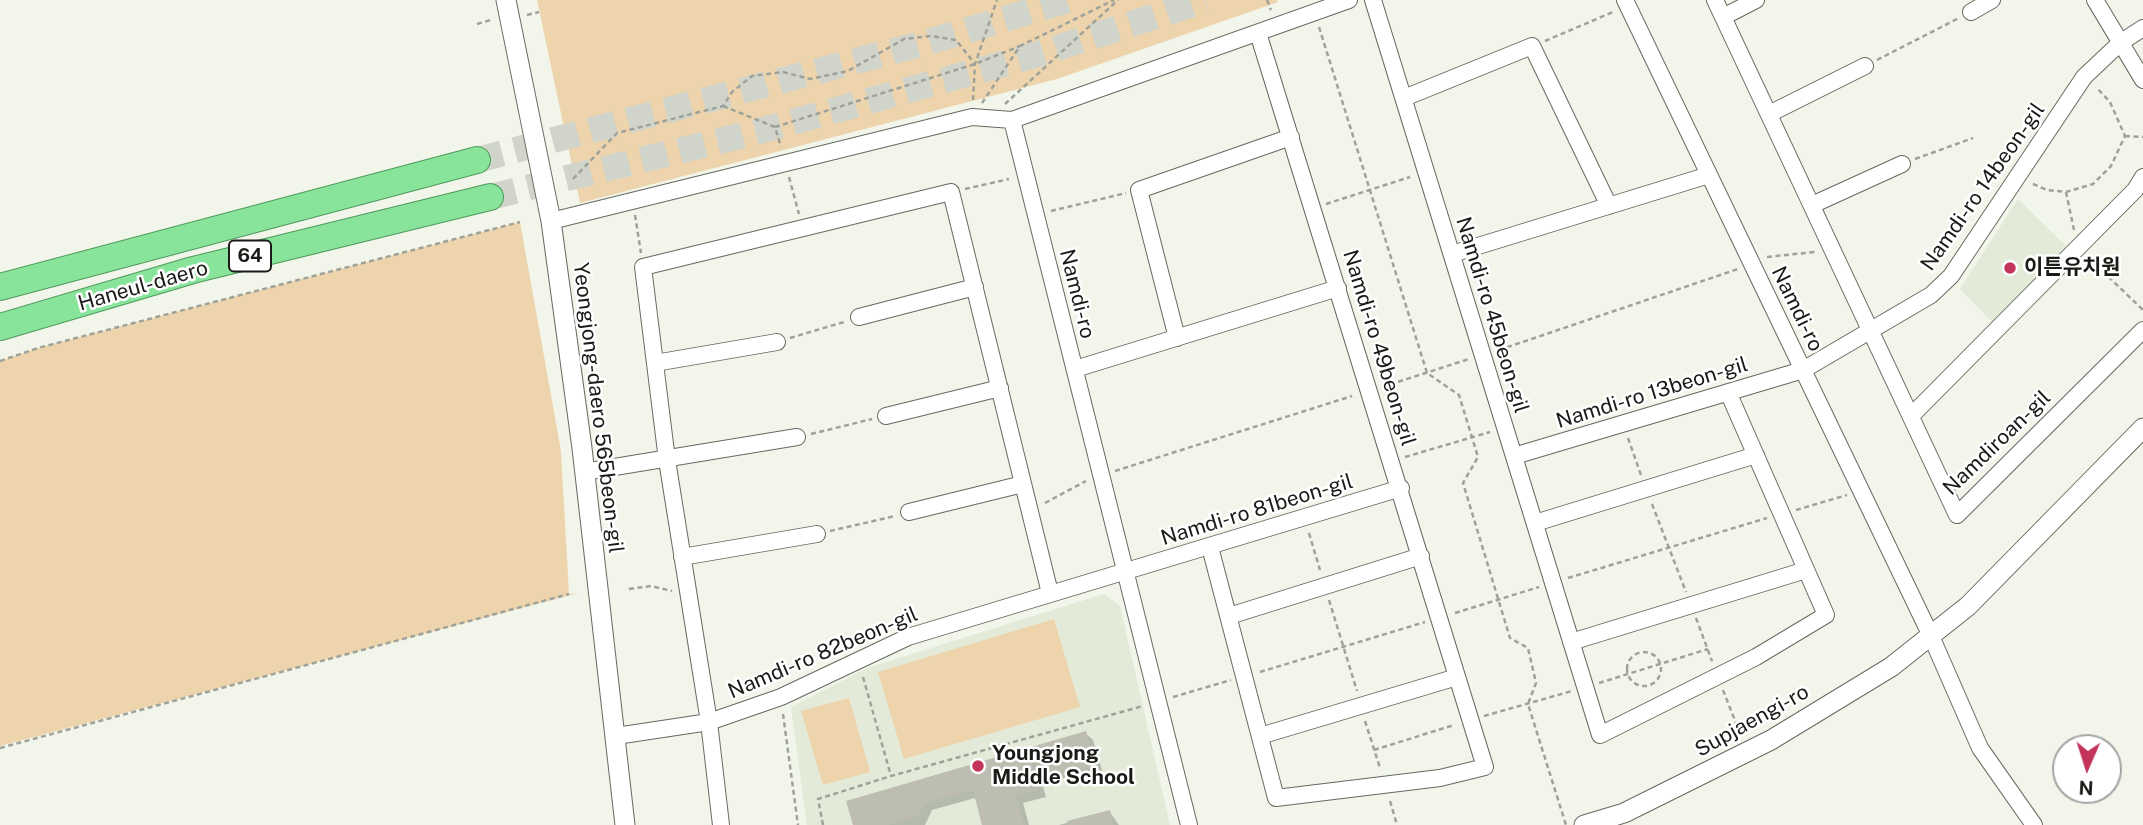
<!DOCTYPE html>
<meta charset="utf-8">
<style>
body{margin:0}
#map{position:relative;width:2143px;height:825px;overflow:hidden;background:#f1f5ea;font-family:"Public Sans",sans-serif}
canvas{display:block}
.north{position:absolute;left:2052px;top:734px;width:70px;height:70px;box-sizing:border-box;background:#fff;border:2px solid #a3a4a2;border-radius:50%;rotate:183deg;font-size:19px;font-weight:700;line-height:28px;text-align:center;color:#1a1b17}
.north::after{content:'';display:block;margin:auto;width:24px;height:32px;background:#c3345b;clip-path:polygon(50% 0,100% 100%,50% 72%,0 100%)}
</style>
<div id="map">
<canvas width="2143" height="825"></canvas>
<div class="north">N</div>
</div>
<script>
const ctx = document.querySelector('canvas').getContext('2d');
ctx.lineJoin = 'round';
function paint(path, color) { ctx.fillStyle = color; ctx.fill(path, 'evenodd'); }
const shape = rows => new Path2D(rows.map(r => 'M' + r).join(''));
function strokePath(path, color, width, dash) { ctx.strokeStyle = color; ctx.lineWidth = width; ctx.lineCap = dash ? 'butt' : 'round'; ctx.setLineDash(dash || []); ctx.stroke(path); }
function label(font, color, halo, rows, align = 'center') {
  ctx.font = font + ' "Public Sans","Noto Sans KR",sans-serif'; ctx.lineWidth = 5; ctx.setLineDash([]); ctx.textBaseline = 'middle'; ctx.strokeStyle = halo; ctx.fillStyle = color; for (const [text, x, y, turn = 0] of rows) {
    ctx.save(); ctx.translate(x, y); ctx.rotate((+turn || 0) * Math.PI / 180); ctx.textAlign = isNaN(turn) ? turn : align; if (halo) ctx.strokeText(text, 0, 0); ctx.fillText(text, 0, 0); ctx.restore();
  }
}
const built = shape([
 [2018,199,2068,248,1993,323,1960,289],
 [1104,594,1120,606,1170,825,807,825,791,707,867,668]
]);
const green = shape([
 [537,0,1277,0,1278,2,1057,79,580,203],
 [520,222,561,451,569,594,578,593,0,746,0,361,38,348],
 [1054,619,1080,707,904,759,878,672],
 [849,698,870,772,823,785,801,711]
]);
const shadow = shape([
 [1085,733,1093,740,1103,773,1072,782,1037,766,1046,797,1023,803,1029,825,984,825,975,798,932,810,925,825,855,825],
 [1109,811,1119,825,1059,825]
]);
const building = shape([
 [1086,731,1096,765,1063,775,1031,760,1039,790,1016,796,1024,825,982,825,973,790,925,803,918,816,888,825,853,825,846,801],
 [1110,810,1114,825,1068,825,1067,821]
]);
const trunkTunnel = shape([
 [477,160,925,43,1068,0],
 [490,197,756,132,1032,56,1205,0]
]);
const path = shape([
 [1267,0,1271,10],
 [527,15,539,12],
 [477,24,491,20],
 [1319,27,1427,373,1459,395,1478,457,1463,483,1510,638,1528,648,1536,683,1528,704,1566,825],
 [1545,41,1613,12],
 [1877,60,1959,18],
 [973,100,975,64,997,0],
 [982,103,1020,46,1114,0],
 [1005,104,1118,0],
 [723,106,775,127,781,147],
 [775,127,975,64,1020,46],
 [2125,136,2143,137],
 [1915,159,1973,138],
 [789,177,799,214],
 [573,179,617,133,723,106,732,92,752,76,783,72,810,79,848,71,904,39,931,36,956,40,975,64],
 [2033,184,2047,190,2066,192,2093,184,2111,166,2125,136,2110,102,2096,87],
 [965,189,1009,179],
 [2066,192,2074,230],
 [1326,204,1410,177],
 [1051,211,1126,193],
 [635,215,641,253],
 [1767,257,1815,252],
 [2090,259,2143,310],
 [790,338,844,322],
 [1499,350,1738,269],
 [0,361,38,348,520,222],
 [1382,387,1469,359],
 [811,434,872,419],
 [1628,438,1641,475],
 [1405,457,1490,432],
 [1115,471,1352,396],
 [1045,503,1086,481],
 [1652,504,1686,592],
 [1796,510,1847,495],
 [830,531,895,516],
 [1309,533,1320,570],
 [1568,578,1767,518],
 [629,589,651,586,672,591],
 [1329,600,1357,691],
 [1455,613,1539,587],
 [1696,618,1712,661],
 '1627 669a17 17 0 1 1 34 0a17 17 0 1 1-34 0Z',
 [1260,672,1425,622],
 [863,677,891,776,1143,706],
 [1599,683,1708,649],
 [1723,690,1741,736],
 [1173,697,1231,680],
 [783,714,798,825],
 [1484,716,1572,691],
 [1365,721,1380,768],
 [0,748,569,594],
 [1374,750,1454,725],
 [1390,801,1397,825],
 [823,825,818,799,891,776]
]);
const minor = shape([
 [1373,0,1600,735,1756,657,1826,615,1728,392],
 [1625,0,1931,636,1980,748,2034,825],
 [1715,0,1957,515,2143,330],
 [2095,0,2143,80],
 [1971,12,1992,0],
 [1723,17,1756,0],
 [1404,98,1532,46,1609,206],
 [1769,114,1865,66],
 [1812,205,1902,164],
 [551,221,972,117,1012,120],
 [1452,254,1709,175],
 [859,317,975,287],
 [1177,338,1139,190,1291,137],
 [655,363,777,342],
 [1075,369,1338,288],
 [886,416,1000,388],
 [1911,416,2135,190,2143,177],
 [1514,456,1803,370,1931,295,1951,276,2084,77,2120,43,2143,28],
 [584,472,797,437],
 [909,512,1023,484],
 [1535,523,1756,455],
 [1210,547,1276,798,1440,778,1485,767,1258,33],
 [682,557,817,534],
 [1229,616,1421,556],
 [1571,642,1806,570],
 [616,736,709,722,781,697,908,637,1401,488],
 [1260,736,1457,677],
 [721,825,709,722,667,460,643,267,951,192,1050,593],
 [1189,825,1012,120,1349,0]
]);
const tertiary = shape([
 [506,0,551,221,582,448,625,825],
 [1584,825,1624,813,1771,740,1891,667,1968,606,2143,428]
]);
const trunk = shape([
 [0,287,477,160],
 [0,327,193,270,490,197]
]);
const markers = [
 [2010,268,7,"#c3345b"],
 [978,766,7,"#c3345b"]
];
const shields = [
 [250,256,42]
];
const shieldNames = [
 ["64",250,256]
];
const streetNames = [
 ["Namdi-ro 14beon-gil",1983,187,-55],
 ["Haneul-daero",143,286,-16],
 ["Namdi-ro",1077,294,76],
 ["Namdi-ro",1797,309,64],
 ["Namdi-ro 45beon-gil",1492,315,73],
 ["Namdi-ro 49beon-gil",1379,348,73],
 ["Namdi-ro 13beon-gil",1652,393,-17],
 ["Yeongjong-daero 565beon-gil",598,408,83],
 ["Namdiroan-gil",1997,443,-44],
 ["Namdi-ro 81beon-gil",1257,510,-17],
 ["Namdi-ro 82beon-gil",823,653,-23],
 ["Supjaengi-ro",1752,721,-29]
];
const poiNames = [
 ["이튼유치원",2024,268],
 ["Youngjong",992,754],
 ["Middle School",992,778]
];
paint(built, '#e3ead8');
paint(green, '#eed4ad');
paint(shadow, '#0003');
paint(building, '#bebdb2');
strokePath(trunkTunnel, '#d1d4ca', 26, [26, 13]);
strokePath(minor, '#666a60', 18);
strokePath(tertiary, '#666a60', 21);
strokePath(trunk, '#4e995b', 28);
strokePath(path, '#9fa299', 2.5, [5, 3.5]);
strokePath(minor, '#fff', 16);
strokePath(tertiary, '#fff', 19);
strokePath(trunk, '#88e49a', 26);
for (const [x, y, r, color] of markers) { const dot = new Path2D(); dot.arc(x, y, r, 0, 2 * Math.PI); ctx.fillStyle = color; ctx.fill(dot); strokePath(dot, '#fff', 2.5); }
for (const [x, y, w] of shields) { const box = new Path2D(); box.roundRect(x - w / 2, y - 15.5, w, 31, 5); ctx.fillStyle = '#fff'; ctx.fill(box); strokePath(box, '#1a1b17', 2); }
label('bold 19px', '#1a1b17', null, shieldNames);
label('21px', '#1a1b17', '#fff', streetNames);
label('bold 21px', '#1a1b17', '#fff', poiNames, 'left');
</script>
